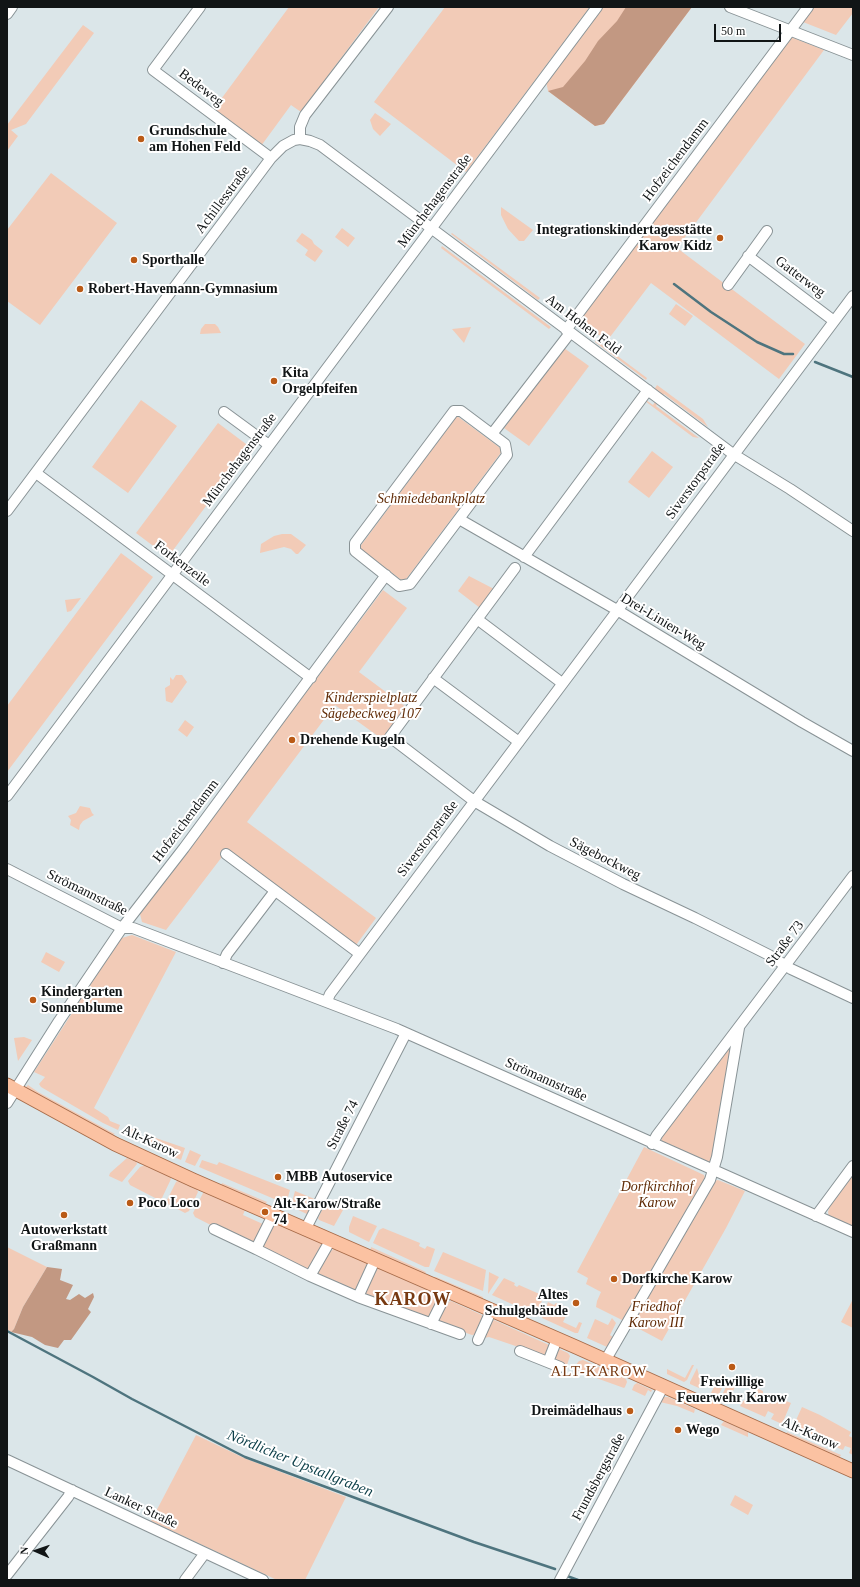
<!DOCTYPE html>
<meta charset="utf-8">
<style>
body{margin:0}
#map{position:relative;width:860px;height:1587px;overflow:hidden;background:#dbe6e9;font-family:Georgia,serif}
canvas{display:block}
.frame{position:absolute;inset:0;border:8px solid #111516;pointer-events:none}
.north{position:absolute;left:16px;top:1531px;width:40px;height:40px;-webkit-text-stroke:3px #fff;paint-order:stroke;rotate:272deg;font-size:11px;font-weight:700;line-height:16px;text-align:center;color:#111516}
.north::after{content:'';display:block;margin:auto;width:14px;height:18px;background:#111516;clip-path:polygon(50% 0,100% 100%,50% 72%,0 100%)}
.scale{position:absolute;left:714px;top:24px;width:67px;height:18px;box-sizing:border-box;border:2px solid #111516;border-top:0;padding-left:5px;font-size:12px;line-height:14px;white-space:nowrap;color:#111516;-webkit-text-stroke:3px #fff;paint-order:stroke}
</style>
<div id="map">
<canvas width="860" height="1587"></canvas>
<div class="frame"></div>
<div class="north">N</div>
<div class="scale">50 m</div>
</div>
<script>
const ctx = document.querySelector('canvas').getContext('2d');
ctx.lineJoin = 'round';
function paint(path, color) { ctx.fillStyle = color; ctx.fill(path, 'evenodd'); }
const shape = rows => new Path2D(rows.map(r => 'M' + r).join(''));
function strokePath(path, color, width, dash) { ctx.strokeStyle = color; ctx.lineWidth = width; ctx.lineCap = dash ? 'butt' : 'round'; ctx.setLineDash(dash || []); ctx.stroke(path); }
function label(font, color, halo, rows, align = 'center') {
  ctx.font = font + ' Georgia,serif'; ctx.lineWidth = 4; ctx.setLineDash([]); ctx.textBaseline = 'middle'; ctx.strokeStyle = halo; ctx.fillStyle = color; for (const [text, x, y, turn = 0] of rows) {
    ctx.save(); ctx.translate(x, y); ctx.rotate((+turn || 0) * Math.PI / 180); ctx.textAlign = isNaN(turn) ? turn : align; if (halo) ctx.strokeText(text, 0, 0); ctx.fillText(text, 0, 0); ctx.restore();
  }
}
const green = shape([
 [289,7,379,7,301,112,291,105,261,146,213,110],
 [445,7,590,7,466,172,374,102],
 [601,7,692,7,604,124,595,126,548,91,546,81],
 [814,7,853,7,853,13,836,35,803,22],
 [83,25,94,33,26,124,11,130,18,136,7,151,7,125],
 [791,37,824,50,677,248,805,344,779,379,651,283,607,341,579,320],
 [375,113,391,124,380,136,373,129,370,120],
 [51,173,117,223,40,325,7,301,7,230],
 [501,207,533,230,524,241,519,241,508,229,501,215],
 [342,228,355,238,348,247,335,237],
 [302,233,312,240,314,244,323,251,315,262,305,255,308,250,296,241],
 [452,233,540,298,538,300,451,234],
 [442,246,551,327,549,329,441,248],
 [676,304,693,316,685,326,669,314],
 [205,324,215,324,218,327,221,333,200,334,201,329],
 [471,327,464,343,452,329],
 [596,340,647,378,646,380,595,342],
 [564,348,589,366,529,446,504,428],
 [657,385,703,419,708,427,664,394,663,396,654,390],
 [141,400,177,426,128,493,92,467],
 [646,400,653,405,655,402,657,404,656,406,699,438,693,437,645,401],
 [457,416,503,450,404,582,359,548],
 [218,423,250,447,168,557,136,533],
 [652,451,673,467,649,498,628,482],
 [282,534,291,534,306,545,298,554,296,554,291,549,284,547,260,553,261,544,274,536],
 [121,553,153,577,7,772,7,706],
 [469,576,494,589,480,608,458,591],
 [383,590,407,608,359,672,406,707,382,739,335,705,247,822,376,918,356,945,228,849,166,930,142,922,140,914],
 [81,598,71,611,67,612,65,600],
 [176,675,182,675,187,682,172,703,166,701,165,688,170,685,170,677,173,680],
 [185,720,194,727,187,737,178,730],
 [80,806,90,808,92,813,94,815,83,821,80,825,79,830,70,825,71,820,68,816,76,813],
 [132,935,176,952,94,1108,108,1117,110,1121,120,1125,118,1130,103,1123,41,1087,39,1084,45,1077,34,1072,107,959,122,938],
 [46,952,65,962,59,972,41,962],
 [24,1037,32,1040,18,1061,14,1038],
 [729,1044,733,1045,712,1159,711,1162,709,1162,662,1143,661,1135],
 [28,1085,38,1092,115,1134,110,1136,28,1090,26,1087],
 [126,1126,138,1131,135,1139,123,1133],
 [147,1135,185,1148,181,1160,144,1144],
 [644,1147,704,1175,706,1180,624,1321,596,1307,597,1301,601,1292,586,1284,588,1278,577,1272],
 [190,1150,201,1155,195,1166,185,1162],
 [127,1158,136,1161,137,1164,122,1182,109,1176,110,1173],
 [202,1160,217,1165,219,1162,290,1190,286,1204,199,1167],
 [145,1165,170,1176,171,1179,162,1198,159,1200,130,1185,128,1181,140,1167],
 [853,1174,853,1229,829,1217,828,1212,831,1203],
 [179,1180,196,1187,198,1192,189,1211,185,1213,168,1204,167,1200,176,1182],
 [718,1180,745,1191,726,1228,662,1341,630,1324,714,1181],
 [222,1183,267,1202,265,1205,221,1186],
 [204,1191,245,1210,243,1215,265,1225,252,1246,195,1217,193,1213],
 [295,1191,317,1200,309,1215,294,1208,292,1202],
 [326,1202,343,1210,334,1226,319,1220,318,1218],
 [353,1216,377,1226,369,1242,349,1232,349,1227],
 [276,1223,322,1244,321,1251,310,1270,305,1271,261,1247,272,1225],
 [383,1228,420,1243,419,1246,425,1249,427,1246,435,1249,429,1267,425,1267,373,1243,379,1230],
 [7,1247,47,1267,23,1307,14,1329,11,1332,7,1329],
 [371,1247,426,1272,423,1277,370,1254],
 [334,1249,367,1263,368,1268,358,1291,355,1292,317,1277,315,1271,325,1254],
 [443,1252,486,1270,483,1291,434,1271],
 [378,1268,434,1293,438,1300,429,1317,424,1318,365,1297,363,1292,374,1269],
 [489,1272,499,1277,488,1294],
 [432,1277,436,1277,483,1297,482,1301,432,1280],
 [504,1278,515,1283,514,1285,517,1287,519,1285,544,1296,536,1315,492,1295],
 [853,1299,853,1328,841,1322],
 [451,1301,482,1315,484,1320,477,1334,472,1335,438,1323,436,1319,445,1304],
 [548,1302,554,1305,556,1303,566,1307,564,1314,566,1316,563,1322,576,1328,579,1322,582,1323,578,1333,575,1333,542,1318],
 [612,1318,616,1323,610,1335,614,1338,607,1347,587,1338,595,1319,608,1325],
 [494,1320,549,1345,551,1349,548,1357,489,1337,484,1338,489,1322],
 [559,1349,568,1353,570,1356,567,1365,564,1366,550,1360,555,1351],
 [583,1360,626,1379,627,1382,625,1387,624,1388,574,1370,574,1367,579,1361],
 [692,1365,694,1365,687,1380,684,1382,667,1374,667,1369,685,1378],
 [697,1368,701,1383,699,1388,690,1384,690,1382],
 [718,1379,725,1382,718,1396,711,1393],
 [637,1383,652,1390,651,1392,648,1390,645,1396,632,1390,634,1385],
 [728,1383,735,1387,728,1401,721,1397],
 [756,1385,758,1386,756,1388,763,1391,763,1393,766,1394,767,1393,791,1403,782,1424,771,1419,774,1414,768,1411,765,1417,740,1406,743,1401,750,1398],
 [663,1397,668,1397,695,1409,694,1413,677,1406,660,1402],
 [802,1407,820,1415,851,1432,849,1436,853,1438,853,1455,849,1453,851,1448,845,1446,843,1450,792,1429],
 [724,1421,748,1432,748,1437,721,1425],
 [787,1432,841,1455,838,1460,785,1436],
 [196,1435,244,1458,346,1497,305,1580,277,1580,151,1521],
 [735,1495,753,1505,748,1515,730,1505]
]);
const forest = shape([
 [626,7,692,7,604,124,595,126,548,91,563,87,585,61,598,41,617,21],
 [47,1267,62,1269,60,1280,73,1285,66,1299,70,1300,79,1294,85,1298,93,1293,94,1297,88,1309,91,1312,71,1340,64,1340,58,1348,45,1345,32,1337,11,1332,14,1329,23,1307]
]);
const stream = shape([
 [674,284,711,312,757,342,784,354,793,354],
 [815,362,853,377],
 [7,1331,93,1377,132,1399,245,1457,474,1542,555,1569],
 [567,1576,578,1580]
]);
const minor = shape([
 [200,7,153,70,271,158],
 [730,7,853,55],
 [7,14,12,7],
 [300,139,300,127,305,115,388,7],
 [748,256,834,321],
 [728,285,767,231],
 [566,330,808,7],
 [454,411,461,411,505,444,507,455,410,584,399,586,355,551,355,543,454,411],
 [224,412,269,445],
 [492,434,570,333],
 [36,473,311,678],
 [7,511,271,158,283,146,294,140,300,139,310,141,320,145,733,454,790,489,853,531],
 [459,519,617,610,802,722,853,751],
 [524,557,648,390],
 [515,568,390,737,474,801,550,846,623,884,695,918,769,955,791,969,853,998],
 [477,619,562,683],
 [433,678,519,742],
 [7,796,597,7],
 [226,854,360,954],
 [7,869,122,928,133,928,397,1029,853,1232],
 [223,963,227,954,275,891],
 [327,1001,330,994,360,954,853,296],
 [7,1103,59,1021,122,928,184,848,386,575],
 [652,1144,657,1135,853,876],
 [816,1216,853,1166],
 [214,1229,256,1249,273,1215],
 [305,1230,406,1033],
 [256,1249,310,1276,358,1297,460,1334],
 [310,1276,330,1241],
 [358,1297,375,1260],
 [431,1324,447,1292],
 [478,1340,491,1311],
 [520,1351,560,1367],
 [605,1361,710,1180,717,1157,739,1028],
 [548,1362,557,1339],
 [7,1460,263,1580],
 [7,1575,68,1497,72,1490],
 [185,1580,205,1553],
 [560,1580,663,1387]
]);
const major = shape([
 [7,1085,115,1144,193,1180,576,1347,853,1471]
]);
const markers = [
 [141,139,4,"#ba5a16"],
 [720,238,4,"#ba5a16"],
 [134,260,4,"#ba5a16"],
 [80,289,4,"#ba5a16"],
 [274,381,4,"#ba5a16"],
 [292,740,4,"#ba5a16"],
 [33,1000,4,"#ba5a16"],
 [278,1177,4,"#ba5a16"],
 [130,1203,4,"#ba5a16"],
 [265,1212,4,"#ba5a16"],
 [64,1215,4,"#ba5a16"],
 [614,1279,4,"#ba5a16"],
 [576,1303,4,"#ba5a16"],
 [732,1367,4,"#ba5a16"],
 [630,1411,4,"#ba5a16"],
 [678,1430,4,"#ba5a16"]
];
const streetNames = [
 ["Bedeweg",201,88,37],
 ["Hofzeichendamm",676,160,-53],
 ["Achillesstraße",223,200,-53],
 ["Münchehagenstraße",435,201,-53],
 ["Gatterweg",800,277,37],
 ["Am Hohen Feld",583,325,37],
 ["Münchehagenstraße",240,460,-53],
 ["Siverstorpstraße",696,481,-54],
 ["Forkenzeile",182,564,37],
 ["Drei-Linien-Weg",663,622,31],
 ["Hofzeichendamm",186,821,-53],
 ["Siverstorpstraße",428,839,-53],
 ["Sägebockweg",605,859,27],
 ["Strömannstraße",87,893,26],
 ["Straße 73",785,944,-53],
 ["Strömannstraße",546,1080,24],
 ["Straße 74",343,1125,-63],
 ["Alt-Karow",150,1142,25],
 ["Alt-Karow",810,1434,24],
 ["Frundsbergstraße",599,1477,-62],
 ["Lanker Straße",141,1508,25]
];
const poiNames = [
 ["Grundschule",149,131],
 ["am Hohen Feld",149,147],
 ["Integrationskindertagesstätte",712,230,"right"],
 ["Karow Kidz",712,246,"right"],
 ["Sporthalle",142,260],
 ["Robert-Havemann-Gymnasium",88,289],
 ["Kita",282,373],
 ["Orgelpfeifen",282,389],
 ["Drehende Kugeln",300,740],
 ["Kindergarten",41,992],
 ["Sonnenblume",41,1008],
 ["MBB Autoservice",286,1177],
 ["Poco Loco",138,1203],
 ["Alt-Karow/Straße",273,1204],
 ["74",273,1220],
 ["Autowerkstatt",64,1230,"center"],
 ["Graßmann",64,1246,"center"],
 ["Dorfkirche Karow",622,1279],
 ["Altes",568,1295,"right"],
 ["Schulgebäude",568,1311,"right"],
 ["Freiwillige",732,1382,"center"],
 ["Feuerwehr Karow",732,1398,"center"],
 ["Dreimädelhaus",622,1411,"right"],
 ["Wego",686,1430]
];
const parkNames = [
 ["Schmiedebankplatz",431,499],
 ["Kinderspielplatz",371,698],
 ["Sägebeckweg 107",371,714],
 ["Dorfkirchhof",657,1187],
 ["Karow",657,1203],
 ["Friedhof",656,1307],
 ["Karow III",656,1323]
];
const neighbourhoodNames = [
 ["ALT-KAROW",599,1372]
];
const waterNames = [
 ["Nördlicher Upstallgraben",300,1464,22]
];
const districtNames = [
 ["KAROW",413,1300]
];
paint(green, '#f2cbb7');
paint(forest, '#c29882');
strokePath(stream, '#4e747e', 2.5);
strokePath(minor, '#899396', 12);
strokePath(major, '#a76b49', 15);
strokePath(minor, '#fff', 10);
strokePath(major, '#fbc2a2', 13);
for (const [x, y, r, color] of markers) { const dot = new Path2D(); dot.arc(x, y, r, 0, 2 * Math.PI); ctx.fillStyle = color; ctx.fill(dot); strokePath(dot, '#fff', 1.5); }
label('14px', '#111516', '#fff', streetNames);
label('bold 14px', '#111516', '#fff', poiNames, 'left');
label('italic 14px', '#612c07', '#fff', parkNames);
ctx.letterSpacing = '1px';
label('15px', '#773911', '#fff', neighbourhoodNames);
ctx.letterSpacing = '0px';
label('italic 15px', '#0b3e48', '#fff', waterNames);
ctx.letterSpacing = '1px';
label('bold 18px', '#773911', '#fff', districtNames);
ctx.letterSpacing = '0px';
</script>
